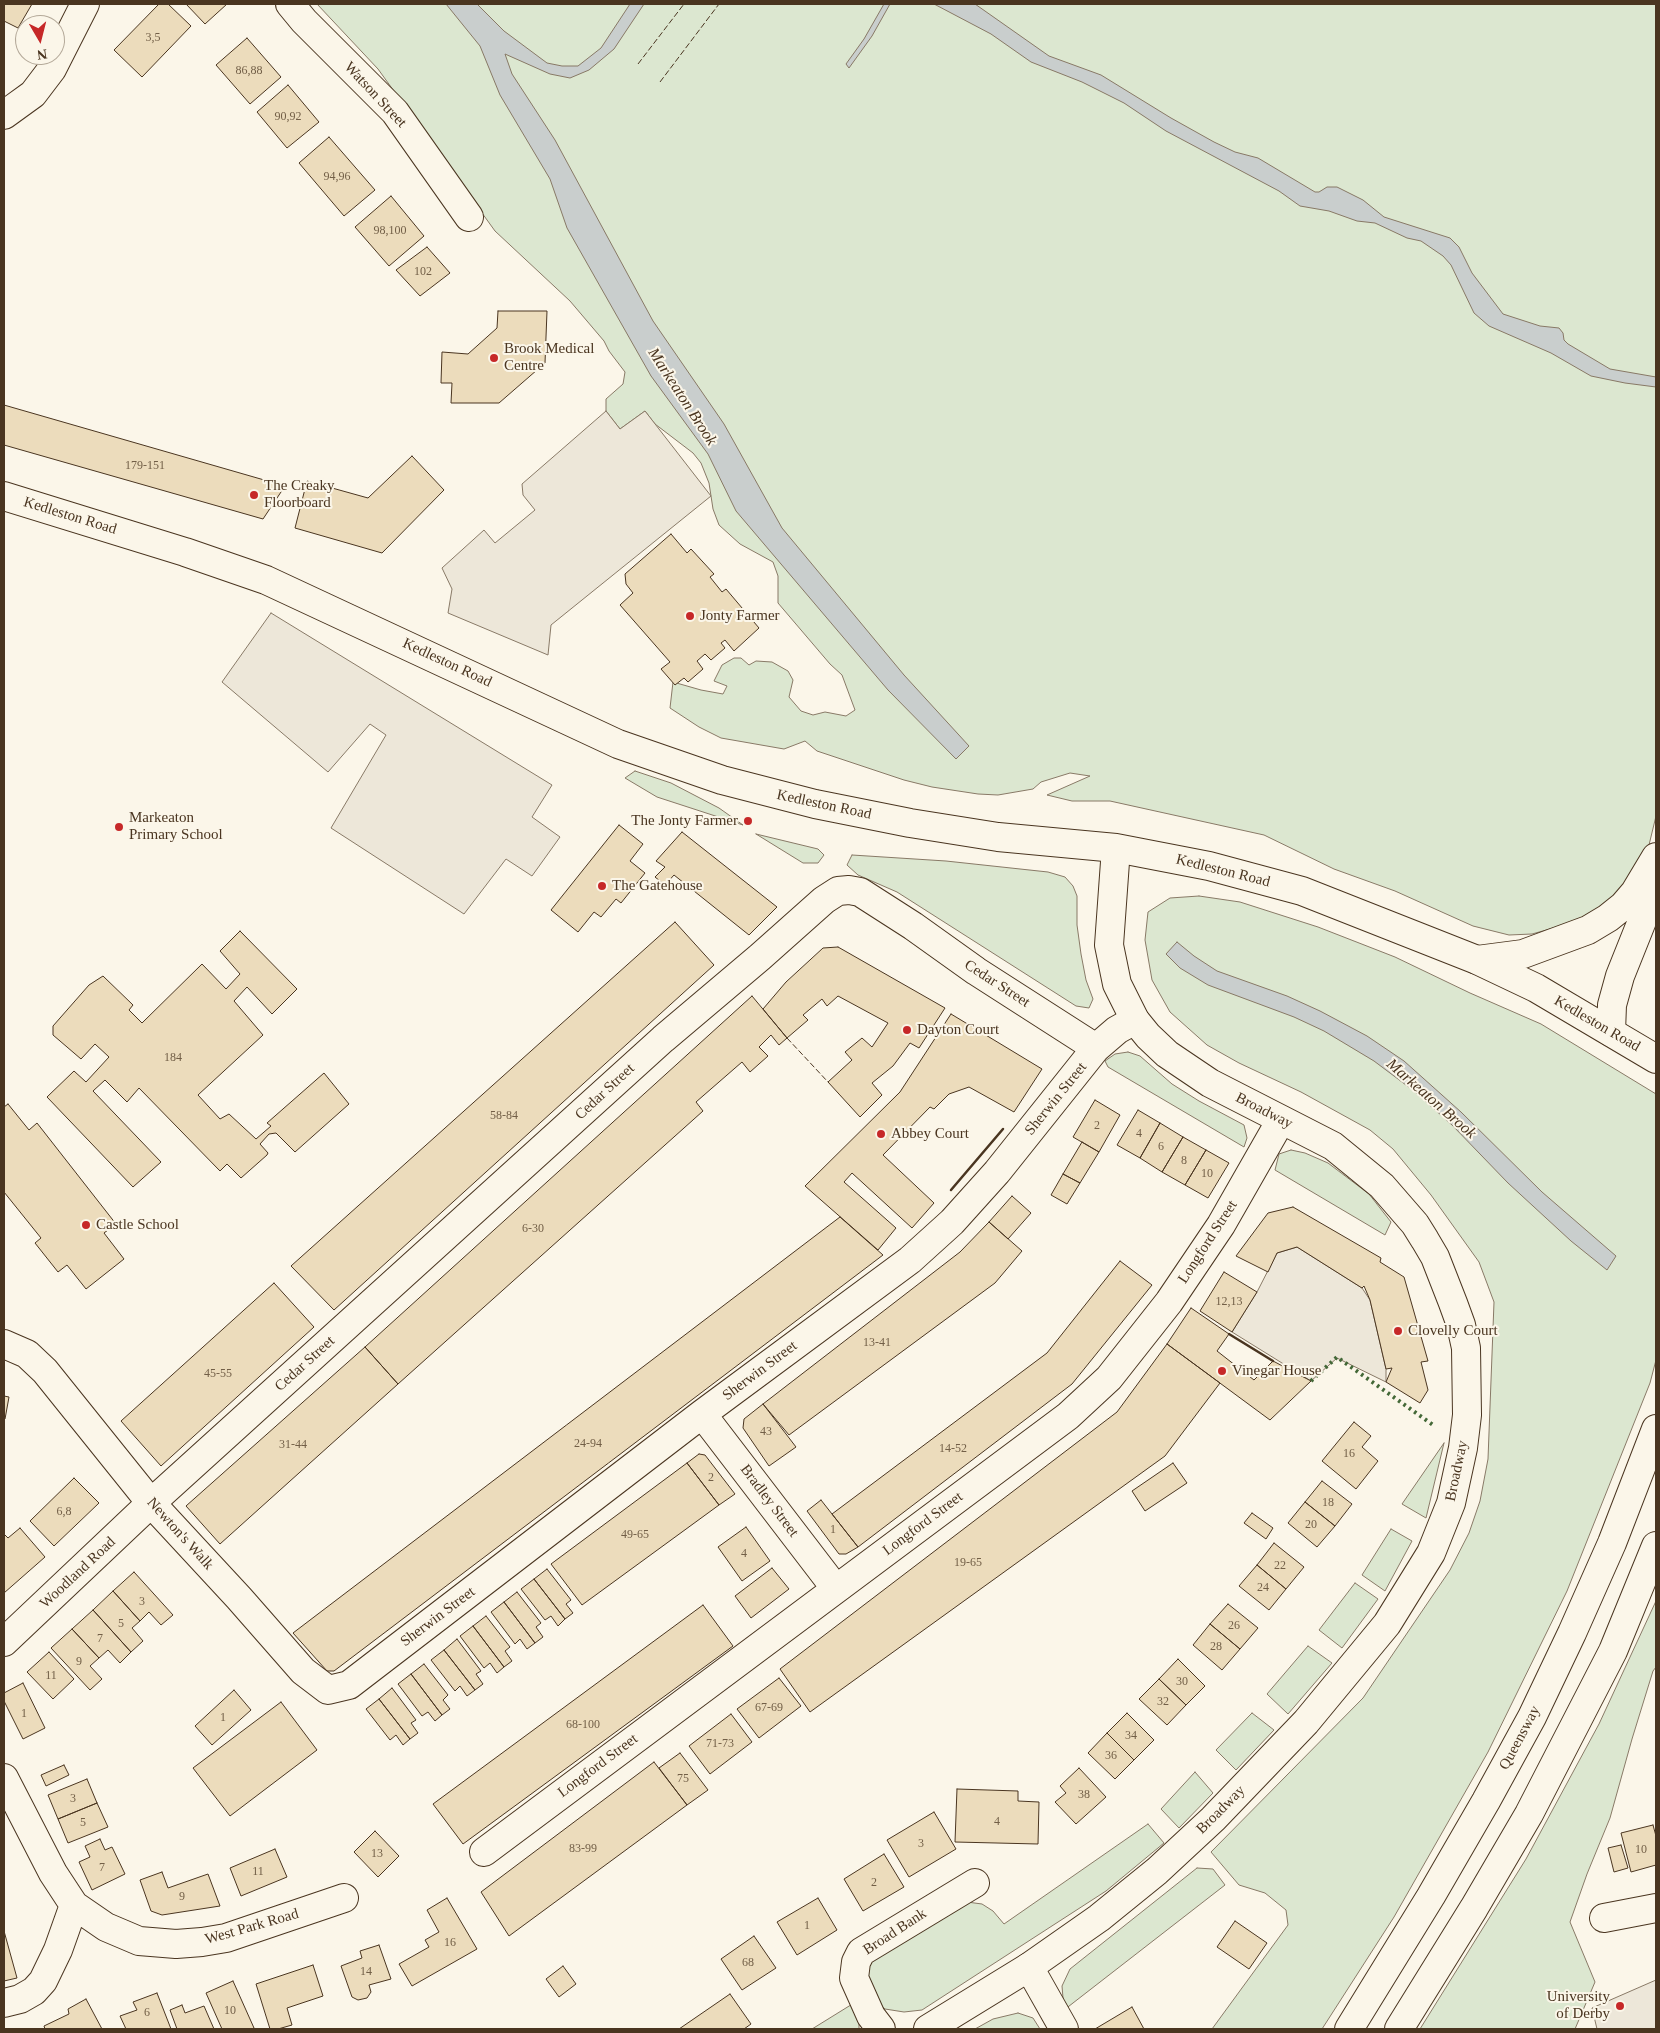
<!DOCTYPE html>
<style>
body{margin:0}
#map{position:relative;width:1660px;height:2033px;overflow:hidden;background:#fbf6e9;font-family:Georgia,serif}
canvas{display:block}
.frame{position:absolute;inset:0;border:5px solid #4a3520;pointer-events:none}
.north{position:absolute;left:15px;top:15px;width:50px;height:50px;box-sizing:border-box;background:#fbf6e9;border:1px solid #b4a999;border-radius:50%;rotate:172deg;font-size:14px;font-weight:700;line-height:20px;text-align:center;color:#4a3520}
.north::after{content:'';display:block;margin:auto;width:18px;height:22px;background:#c62828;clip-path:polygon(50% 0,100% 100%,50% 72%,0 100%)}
</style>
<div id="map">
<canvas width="1660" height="2033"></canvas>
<div class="frame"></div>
<div class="north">N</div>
</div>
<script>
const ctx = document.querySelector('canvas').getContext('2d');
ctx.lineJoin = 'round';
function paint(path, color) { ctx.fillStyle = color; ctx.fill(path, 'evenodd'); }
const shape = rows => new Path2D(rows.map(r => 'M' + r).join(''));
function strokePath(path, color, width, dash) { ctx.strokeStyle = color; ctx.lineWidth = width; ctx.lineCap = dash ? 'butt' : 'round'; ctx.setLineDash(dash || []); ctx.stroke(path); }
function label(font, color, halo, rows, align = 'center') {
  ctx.font = font + ' Georgia,serif'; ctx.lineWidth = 4; ctx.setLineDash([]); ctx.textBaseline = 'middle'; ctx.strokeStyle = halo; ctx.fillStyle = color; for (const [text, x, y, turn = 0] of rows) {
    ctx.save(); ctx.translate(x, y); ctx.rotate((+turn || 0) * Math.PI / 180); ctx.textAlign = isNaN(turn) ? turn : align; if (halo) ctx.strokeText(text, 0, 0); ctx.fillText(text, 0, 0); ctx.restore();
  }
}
const green = shape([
 [317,4,1656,4,1656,816,1649,845,1619,894,1597,911,1575,922,1532,934,1509,935,1473,926,1395,891,1334,869,1264,835,1110,801,1072,801,1047,795,1090,776,1070,773,1041,782,1033,789,998,795,978,794,932,787,904,780,817,751,805,741,784,749,721,738,699,727,670,708,673,682,701,690,723,694,727,686,714,681,722,665,734,658,741,658,749,665,756,661,772,662,788,671,793,680,789,697,801,711,813,715,825,712,846,716,855,710,842,675,830,664,778,603,778,576,773,562,740,544,719,525,713,509,709,483,701,463,693,453,655,424,645,411,620,429,606,411,606,399,623,384,625,372,609,351,604,341,570,301,495,231,378,69,317,4],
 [635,771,671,783,719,808,743,825,657,797,625,778,635,771],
 [756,834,818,849,824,855,818,863,803,863,756,834],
 [852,855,946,861,1048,872,1065,877,1073,886,1077,896,1077,925,1081,954,1086,980,1093,999,1089,1008,1076,1006,897,892,858,875,847,865,852,855],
 [1199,896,1240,902,1318,927,1395,957,1470,993,1541,1024,1656,1094,1656,1360,1650,1383,1567,1591,1488,1752,1394,1917,1322,2029,1212,2029,1288,1925,1286,1910,1265,1893,1239,1885,1211,1852,1363,1698,1450,1570,1469,1533,1480,1501,1488,1459,1494,1302,1479,1262,1431,1195,1393,1149,1370,1130,1301,1092,1239,1063,1207,1045,1170,1012,1152,980,1145,940,1148,912,1170,898,1199,896],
 [1128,1052,1140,1056,1172,1084,1199,1101,1244,1125,1247,1138,1244,1147,1108,1067,1105,1061,1115,1054,1128,1052],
 [1291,1150,1305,1153,1328,1163,1369,1194,1391,1222,1385,1235,1275,1170,1279,1154,1291,1150],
 [1444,1443,1426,1518,1402,1504,1444,1443],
 [1391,1529,1412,1541,1385,1591,1362,1575,1391,1529],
 [1355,1583,1378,1599,1342,1648,1319,1630,1355,1583],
 [1656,1601,1656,1667,1653,1671,1632,1739,1610,1818,1587,1874,1570,1922,1595,1982,1575,2029,1420,2029,1526,1859,1599,1724,1656,1601],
 [1308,1646,1332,1663,1288,1714,1267,1694,1308,1646],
 [1252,1713,1274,1730,1236,1770,1216,1750,1252,1713],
 [1195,1772,1213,1793,1179,1828,1161,1809,1195,1772],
 [1148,1824,1164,1843,1106,1891,922,2010,904,2012,885,2009,876,2001,865,1978,866,1964,967,1902,982,1904,993,1911,1004,1924,1148,1824],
 [1197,1868,1213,1869,1225,1885,1064,2010,1062,1986,1070,1969,1197,1868],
 [854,2003,859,2013,859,2029,812,2029,854,2003],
 [1018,2013,1033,2018,1040,2029,975,2029,993,2019,1018,2013]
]);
const parking = shape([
 [606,411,620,429,645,411,711,496,551,625,548,655,448,613,452,589,442,568,484,530,495,543,535,510,523,495,522,484,606,411],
 [271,613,552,785,532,817,560,837,532,876,506,859,464,914,331,828,386,735,370,724,328,772,222,682,271,613],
 [1297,1247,1362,1288,1370,1300,1386,1369,1386,1382,1337,1358,1311,1381,1232,1332,1257,1292,1277,1253,1297,1247],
 [1656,1980,1656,2029,1597,2029,1592,2008,1656,1980]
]);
const water = shape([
 [446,4,477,4,504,31,547,63,562,66,578,66,601,48,630,4,644,4,614,49,589,70,570,78,550,74,505,54,512,74,555,140,653,321,724,424,782,528,904,675,969,746,956,759,888,690,736,511,708,454,651,376,567,228,550,179,500,95,480,46,446,4],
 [884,4,890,4,872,36,849,68,846,64,864,39,884,4],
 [934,4,975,4,1049,56,1101,75,1171,118,1214,142,1235,152,1258,158,1315,192,1319,192,1327,187,1337,187,1363,200,1384,217,1450,238,1459,247,1472,273,1503,314,1540,326,1559,328,1563,333,1564,340,1568,344,1610,369,1656,377,1656,387,1625,383,1591,376,1551,353,1489,326,1474,313,1451,265,1443,256,1421,241,1407,238,1375,223,1357,221,1329,211,1300,206,1279,191,1166,131,1124,103,1082,82,1031,62,991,34,934,4],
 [1177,942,1194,956,1217,971,1287,996,1320,1011,1367,1036,1404,1061,1461,1112,1542,1192,1616,1256,1607,1270,1571,1241,1508,1183,1452,1125,1414,1091,1374,1061,1324,1031,1294,1017,1208,985,1180,968,1166,954,1177,942]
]);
const building = shape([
 [4,4,32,4,18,28,4,21,4,4],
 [159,4,168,4,191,26,142,77,114,50,159,4],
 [186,4,227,4,205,24,186,4],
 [247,38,281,77,250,104,216,65,247,38],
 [288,85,319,122,287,148,257,112,288,85],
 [329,137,375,190,344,216,299,163,329,137],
 [391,196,424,236,389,266,355,227,391,196],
 [427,247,450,273,420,296,396,270,427,247],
 [498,311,547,311,545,363,499,403,451,403,452,383,441,383,442,352,468,354,497,328,498,311],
 [4,405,285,486,263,519,4,445,4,405],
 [412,456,444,490,382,553,295,528,307,481,368,498,412,456],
 [671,534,687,553,691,549,714,574,710,577,722,592,726,589,759,628,734,651,725,640,721,643,725,648,711,660,705,654,697,661,703,669,688,682,684,678,675,685,661,669,670,662,620,605,633,593,626,584,625,574,671,534],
 [619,825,643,844,630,861,645,873,621,903,616,899,601,917,594,912,578,932,551,910,619,825],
 [682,832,777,907,749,935,674,875,665,885,655,877,665,867,656,861,682,832],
 [675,922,714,965,334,1310,291,1266,675,922],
 [240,931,297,989,272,1014,247,987,234,1001,263,1035,198,1095,220,1119,229,1114,256,1139,271,1126,267,1123,324,1073,349,1104,295,1152,276,1133,269,1134,260,1144,268,1153,267,1155,241,1178,227,1164,220,1171,139,1088,127,1102,105,1080,93,1091,161,1162,133,1187,47,1097,74,1071,86,1082,109,1057,95,1044,81,1059,53,1035,53,1026,89,985,103,976,133,1005,129,1010,142,1023,202,964,226,989,240,974,220,951,240,931],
 [838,947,945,1008,919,1048,910,1043,893,1066,872,1083,882,1095,860,1117,828,1082,852,1060,845,1052,862,1038,872,1047,888,1023,838,996,827,1006,822,999,803,1015,808,1020,787,1038,763,1009,786,982,823,948,838,947],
 [752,996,787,1038,779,1045,771,1035,759,1047,768,1056,750,1072,742,1062,696,1102,703,1111,398,1384,365,1347,752,996],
 [951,1014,1042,1069,1014,1112,969,1087,949,1094,934,1109,930,1107,883,1155,934,1203,912,1228,852,1173,844,1182,896,1228,878,1250,805,1186,900,1092,951,1014],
 [1095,1100,1120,1115,1099,1152,1073,1137,1095,1100],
 [8,1104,29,1130,37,1123,116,1224,104,1233,124,1259,86,1289,67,1265,58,1272,35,1243,41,1238,4,1192,4,1107,8,1104],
 [1138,1110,1160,1123,1140,1158,1117,1145,1138,1110],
 [1160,1123,1183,1137,1162,1172,1140,1158,1160,1123],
 [1183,1137,1206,1150,1185,1185,1162,1172,1183,1137],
 [1082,1142,1099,1152,1080,1183,1063,1174,1082,1142],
 [1206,1150,1229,1163,1208,1198,1185,1185,1206,1150],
 [1063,1174,1080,1183,1067,1204,1051,1195,1063,1174],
 [1012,1196,1031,1213,1008,1239,989,1222,1012,1196],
 [1293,1207,1381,1258,1380,1262,1404,1277,1428,1361,1421,1362,1428,1390,1420,1403,1386,1382,1392,1368,1386,1369,1370,1300,1364,1286,1362,1288,1297,1247,1277,1253,1268,1272,1236,1256,1268,1213,1293,1207],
 [840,1217,883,1255,334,1671,327,1671,293,1633,840,1217],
 [989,1222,1022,1251,995,1283,789,1435,763,1404,960,1252,989,1222],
 [1120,1261,1152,1285,1072,1384,858,1547,832,1514,1047,1353,1120,1261],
 [1224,1272,1257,1292,1232,1332,1200,1311,1224,1272],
 [274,1283,314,1327,161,1466,121,1421,274,1283],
 [1191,1308,1229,1334,1217,1351,1254,1380,1273,1361,1311,1381,1270,1420,1167,1344,1191,1308],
 [1167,1344,1220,1383,1165,1456,810,1712,780,1669,1117,1412,1167,1344],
 [365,1347,398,1384,220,1544,186,1506,365,1347],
 [4,1396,9,1397,5,1419,4,1419,4,1396],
 [763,1404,796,1447,769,1466,743,1428,744,1419,763,1404],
 [1354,1422,1371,1436,1362,1447,1378,1461,1356,1489,1322,1461,1354,1422],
 [699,1454,705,1455,735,1494,719,1505,687,1463,699,1454],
 [687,1463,719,1505,582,1605,551,1564,687,1463],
 [1173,1463,1187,1483,1145,1511,1132,1491,1173,1463],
 [74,1478,99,1503,54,1546,30,1521,74,1478],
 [1322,1481,1352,1504,1335,1526,1305,1502,1322,1481],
 [821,1500,832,1514,858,1547,846,1554,839,1554,807,1511,821,1500],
 [1305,1502,1335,1526,1317,1547,1288,1523,1305,1502],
 [1252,1513,1273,1528,1266,1539,1244,1523,1252,1513],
 [746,1527,770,1561,742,1581,718,1547,746,1527],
 [20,1528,45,1557,4,1593,4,1534,8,1538,20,1528],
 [1274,1543,1304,1567,1286,1589,1257,1565,1274,1543],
 [1257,1565,1286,1589,1269,1610,1239,1586,1257,1565],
 [772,1568,789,1589,751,1618,735,1596,772,1568],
 [547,1569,571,1600,566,1604,573,1613,565,1619,534,1579,547,1569],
 [134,1572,173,1615,161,1625,149,1612,140,1621,113,1591,134,1572],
 [534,1579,565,1619,558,1626,551,1616,545,1620,521,1589,534,1579],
 [113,1591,140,1621,132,1628,143,1641,131,1652,93,1610,113,1591],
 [517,1592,541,1623,536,1627,543,1637,535,1643,504,1602,517,1592],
 [504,1602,535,1643,527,1649,520,1639,515,1644,491,1612,504,1602],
 [1228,1604,1258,1628,1240,1649,1210,1624,1228,1604],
 [703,1605,733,1646,463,1844,433,1804,703,1605],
 [93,1610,131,1652,120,1663,108,1650,99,1658,72,1629,93,1610],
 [486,1616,510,1647,505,1651,512,1661,504,1667,473,1626,486,1616],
 [1210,1624,1240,1649,1222,1670,1193,1645,1210,1624],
 [473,1626,504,1667,497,1673,490,1663,484,1668,460,1636,473,1626],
 [72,1629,99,1658,90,1666,102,1679,90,1690,51,1648,72,1629],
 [457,1639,481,1671,476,1674,483,1684,475,1690,444,1650,457,1639],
 [444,1650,475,1690,467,1696,460,1686,455,1691,431,1660,444,1650],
 [49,1652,74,1679,53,1699,27,1672,49,1652],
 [1178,1659,1205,1686,1186,1705,1159,1679,1178,1659],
 [424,1664,448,1695,443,1700,450,1709,442,1715,411,1674,424,1664],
 [411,1674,442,1715,435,1721,428,1712,422,1716,398,1684,411,1674],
 [779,1678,801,1706,759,1738,737,1709,779,1678],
 [1159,1679,1186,1705,1167,1725,1139,1699,1159,1679],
 [23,1683,45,1728,23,1739,4,1701,4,1693,23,1683],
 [392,1688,416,1720,411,1723,418,1733,410,1739,379,1699,392,1688],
 [234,1690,251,1710,212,1745,195,1726,234,1690],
 [379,1699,410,1739,403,1745,396,1735,390,1740,366,1709,379,1699],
 [281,1702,317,1750,230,1816,193,1768,281,1702],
 [1127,1713,1154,1740,1134,1760,1107,1733,1127,1713],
 [731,1714,752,1742,710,1774,689,1746,731,1714],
 [1107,1733,1134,1760,1115,1779,1088,1753,1107,1733],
 [680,1753,708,1790,687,1805,659,1768,680,1753],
 [654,1762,687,1805,509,1936,481,1892,654,1762],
 [64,1765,69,1775,46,1786,41,1775,64,1765],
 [1079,1768,1106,1797,1076,1824,1055,1802,1066,1793,1060,1786,1079,1768],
 [87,1779,97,1803,58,1819,48,1795,87,1779],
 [957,1789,1018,1791,1018,1801,1039,1802,1038,1844,955,1842,957,1789],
 [97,1803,108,1827,68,1843,58,1819,97,1803],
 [934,1812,956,1849,909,1877,887,1840,934,1812],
 [1653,1825,1656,1836,1656,1865,1631,1872,1621,1833,1653,1825],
 [375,1831,399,1856,378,1877,354,1852,375,1831],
 [100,1839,105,1850,112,1847,125,1874,92,1890,79,1862,90,1857,85,1846,100,1839],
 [1621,1845,1628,1868,1614,1872,1608,1848,1621,1845],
 [275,1849,287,1877,241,1896,230,1868,275,1849],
 [884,1854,904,1887,863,1911,844,1879,884,1854],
 [162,1872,168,1888,208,1874,220,1906,162,1915,151,1911,140,1880,162,1872],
 [447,1898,477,1949,412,1986,399,1964,429,1947,425,1940,439,1932,427,1910,447,1898],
 [818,1898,837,1930,797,1955,777,1922,818,1898],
 [1235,1921,1267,1943,1249,1969,1217,1947,1235,1921],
 [4,1931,17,1978,4,1981,4,1931],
 [754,1936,776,1968,742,1990,721,1959,754,1936],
 [379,1945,391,1979,369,1985,371,1992,367,1998,358,2000,352,1997,341,1966,362,1958,360,1951,379,1945],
 [313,1965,323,1996,287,2008,292,2025,278,2029,270,2029,256,1984,313,1965],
 [563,1966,576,1984,559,1997,546,1979,563,1966],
 [233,1981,254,2028,252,2029,222,2029,206,1993,233,1981],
 [157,1993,171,2029,126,2029,120,2016,137,2010,133,2002,157,1993],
 [730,1994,751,2024,744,2029,679,2029,730,1994],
 [86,1999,102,2029,45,2029,44,2026,69,2014,68,2009,86,1999],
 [182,2005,185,2013,204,2006,214,2029,177,2029,170,2010,182,2005],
 [1132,2007,1144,2029,1095,2029,1132,2007]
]);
const street = shape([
 [290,4,304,21,395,112,469,217],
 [4,115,33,94,52,69,85,4],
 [4,1344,27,1354,45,1371,151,1503,239,1598,303,1671,328,1690,349,1685,702,1414,910,1260,952,1222,997,1172,1096,1048,1117,1030,1135,1020],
 [702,1414,836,1589],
 [4,1642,151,1503,663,1039,760,957,824,900,838,891,849,890,860,892,913,926,976,971,1096,1048],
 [4,1778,53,1873,74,1905,106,1927,139,1941,176,1944,202,1942,226,1938,344,1898],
 [484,1852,1068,1416,1109,1378,1169,1302,1221,1225,1281,1120],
 [1604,1918,1656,1908],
 [1029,1967,1064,2029],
 [4,2003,20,1999,34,1991,43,1981,58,1950,74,1905],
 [881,2029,871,2016,854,1978,856,1962,861,1952,975,1883]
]);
const secondary = shape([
 [4,496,185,552,266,580,618,744,722,780,815,804,910,823,998,837,1116,848,1209,866,1302,891,1477,960,1536,988,1656,1059],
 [928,2029,1029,1967,1099,1918,1157,1871,1213,1819,1306,1722,1387,1624,1431,1553,1451,1503,1463,1448,1467,1415,1466,1348,1461,1325,1453,1303,1435,1257,1425,1240,1415,1224,1382,1186,1333,1146,1210,1083,1167,1054,1148,1036,1135,1020,1117,984,1109,945,1116,848]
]);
const highway = shape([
 [1477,960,1523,954,1588,930,1608,918,1623,906,1635,892,1656,857],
 [1611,1032,1612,1005,1620,976,1642,921,1656,873],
 [1349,2029,1431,1896,1486,1801,1532,1717,1572,1633,1612,1543,1656,1429],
 [1399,2029,1474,1908,1529,1814,1613,1651,1656,1546]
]);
const hedge = shape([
 [1311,1381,1337,1357,1433,1425]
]);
const fence = shape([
 [638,64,684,4],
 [660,82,719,4],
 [787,1038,828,1082]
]);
const wall = shape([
 [951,1190,1003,1129],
 [1229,1334,1273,1361]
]);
const markers = [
 [494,358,5,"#c62828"],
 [254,495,5,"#c62828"],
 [690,616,5,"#c62828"],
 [748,821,5,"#c62828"],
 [119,827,5,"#c62828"],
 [602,886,5,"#c62828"],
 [907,1030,5,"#c62828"],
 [881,1134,5,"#c62828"],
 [86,1225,5,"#c62828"],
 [1398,1331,5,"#c62828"],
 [1222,1371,5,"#c62828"],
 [1620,2006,5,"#c62828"]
];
const numberNames = [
 ["3,5",153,38],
 ["86,88",249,71],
 ["90,92",288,117],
 ["94,96",337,177],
 ["98,100",390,231],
 ["102",423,272],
 ["179-151",145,466],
 ["184",173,1058],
 ["58-84",504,1116],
 ["2",1097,1126],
 ["4",1139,1134],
 ["6",1161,1147],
 ["8",1184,1161],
 ["10",1207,1174],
 ["6-30",533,1229],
 ["12,13",1229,1302],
 ["13-41",877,1343],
 ["45-55",218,1374],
 ["43",766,1432],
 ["24-94",588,1444],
 ["31-44",293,1445],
 ["14-52",953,1449],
 ["16",1349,1454],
 ["2",711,1478],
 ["18",1328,1503],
 ["6,8",64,1512],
 ["20",1311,1525],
 ["1",833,1530],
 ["49-65",635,1535],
 ["4",744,1554],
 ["19-65",968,1563],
 ["22",1280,1566],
 ["24",1263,1588],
 ["3",142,1602],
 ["5",121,1624],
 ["26",1234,1626],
 ["7",100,1639],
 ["28",1216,1647],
 ["9",79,1662],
 ["11",51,1676],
 ["30",1182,1682],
 ["32",1163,1702],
 ["67-69",769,1708],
 ["1",24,1714],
 ["1",223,1718],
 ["68-100",583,1725],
 ["34",1131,1736],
 ["71-73",720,1744],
 ["36",1111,1756],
 ["75",683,1779],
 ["38",1084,1795],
 ["3",73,1799],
 ["4",997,1822],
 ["5",83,1823],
 ["3",921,1844],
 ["83-99",583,1849],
 ["10",1641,1850],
 ["13",377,1854],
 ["7",102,1868],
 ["11",258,1872],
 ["2",874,1883],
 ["9",182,1897],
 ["1",807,1926],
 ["16",450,1943],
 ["68",748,1963],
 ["14",366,1972],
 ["10",230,2011],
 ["6",147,2013]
];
const streetNames = [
 ["Watson Street",375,95,47],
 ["Kedleston Road",70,516,17],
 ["Kedleston Road",447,663,25],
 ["Kedleston Road",824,805,12],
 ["Kedleston Road",1223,871,14],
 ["Cedar Street",997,984,33],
 ["Kedleston Road",1597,1024,30],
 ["Cedar Street",605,1092,-43],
 ["Sherwin Street",1056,1099,-51],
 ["Broadway",1264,1111,27],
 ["Longford Street",1208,1242,-57],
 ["Cedar Street",305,1364,-42],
 ["Sherwin Street",760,1371,-37],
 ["Broadway",1457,1471,-78],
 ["Bradley Street",769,1501,53],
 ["Longford Street",923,1524,-37],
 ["Newton's Walk",180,1534,48],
 ["Woodland Road",78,1573,-43],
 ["Sherwin Street",438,1617,-37],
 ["Queensway",1520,1738,-62],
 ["Longford Street",598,1766,-37],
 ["Broadway",1221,1810,-45],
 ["West Park Road",252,1927,-16],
 ["Broad Bank",895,1932,-33]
];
const poiNames = [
 ["Brook Medical",504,349],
 ["Centre",504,366],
 ["The Creaky",264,486],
 ["Floorboard",264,503],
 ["Jonty Farmer",700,616],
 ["Markeaton",129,818],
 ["Primary School",129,835],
 ["The Jonty Farmer",738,821,"right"],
 ["The Gatehouse",612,886],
 ["Dayton Court",917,1030],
 ["Abbey Court",891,1134],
 ["Castle School",96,1225],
 ["Clovelly Court",1408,1331],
 ["Vinegar House",1232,1371],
 ["University",1610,1997,"right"],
 ["of Derby",1610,2014,"right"]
];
const waterNames = [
 ["Markeaton Brook",682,397,57],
 ["Markeaton Brook",1431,1099,41]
];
paint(green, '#dce7d0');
strokePath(green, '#887966', 1);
paint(parking, '#ede7d9');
strokePath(parking, '#887966', 1);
paint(water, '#c9cecd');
strokePath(water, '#887966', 1);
paint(building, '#ecdcbc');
strokePath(building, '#4a3520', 1);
strokePath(street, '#4a3520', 30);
strokePath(secondary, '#4a3520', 30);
strokePath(highway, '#4a3520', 30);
strokePath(street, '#fbf6e9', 28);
strokePath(secondary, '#fbf6e9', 28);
strokePath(highway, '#fbf6e9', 28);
strokePath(hedge, '#436837', 4, [2.5, 4]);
strokePath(fence, '#4a3520', 1, [6, 2.5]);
strokePath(wall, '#4a3520', 2.5);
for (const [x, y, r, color] of markers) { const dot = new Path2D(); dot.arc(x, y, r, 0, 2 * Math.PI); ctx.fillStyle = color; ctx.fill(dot); strokePath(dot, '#fbf6e9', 2); }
label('12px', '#725f47', null, numberNames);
label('15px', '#4a3520', '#fbf6e9', streetNames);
label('15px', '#4a3520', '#fbf6e9', poiNames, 'left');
label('italic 16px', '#4a3520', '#fbf6e9', waterNames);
</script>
